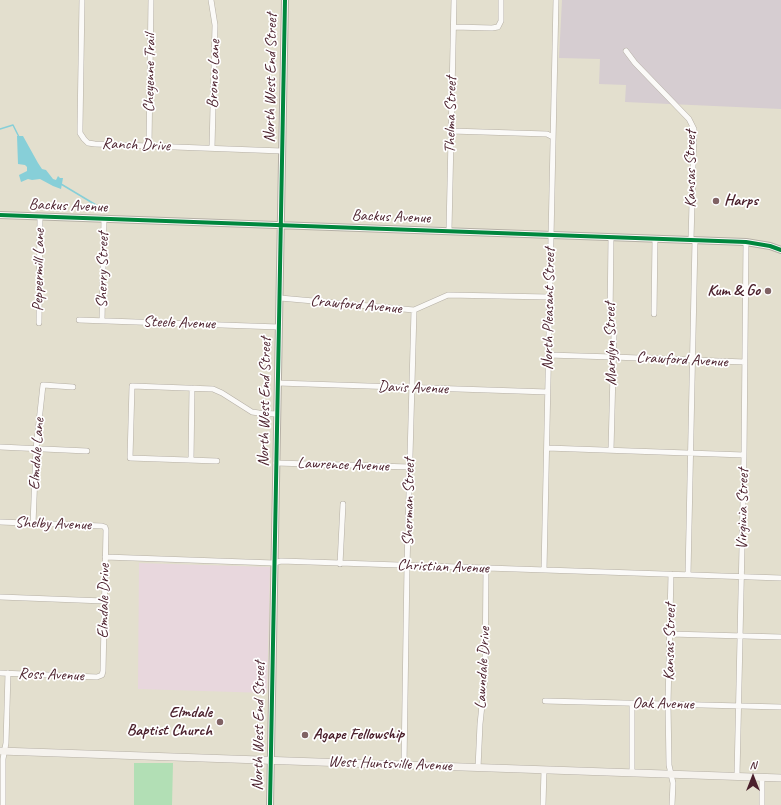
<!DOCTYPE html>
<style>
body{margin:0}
#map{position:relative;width:781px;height:805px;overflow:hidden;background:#e3dfce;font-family:Caveat,sans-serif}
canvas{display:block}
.north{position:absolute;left:733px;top:757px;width:40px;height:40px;-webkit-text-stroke:3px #fff;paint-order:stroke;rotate:0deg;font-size:11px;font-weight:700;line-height:16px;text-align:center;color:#4a1f2b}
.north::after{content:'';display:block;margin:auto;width:14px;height:18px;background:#4a1f2b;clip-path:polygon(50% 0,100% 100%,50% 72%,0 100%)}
</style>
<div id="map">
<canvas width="781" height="805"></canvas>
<div class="north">N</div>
</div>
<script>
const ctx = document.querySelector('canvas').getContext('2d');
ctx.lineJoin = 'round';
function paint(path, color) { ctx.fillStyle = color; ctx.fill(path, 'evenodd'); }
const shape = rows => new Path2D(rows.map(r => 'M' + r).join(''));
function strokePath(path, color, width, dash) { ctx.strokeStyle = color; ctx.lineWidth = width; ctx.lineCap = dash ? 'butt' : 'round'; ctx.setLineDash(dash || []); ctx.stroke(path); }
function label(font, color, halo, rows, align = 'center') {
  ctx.font = font + ' Caveat,sans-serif'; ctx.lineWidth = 3.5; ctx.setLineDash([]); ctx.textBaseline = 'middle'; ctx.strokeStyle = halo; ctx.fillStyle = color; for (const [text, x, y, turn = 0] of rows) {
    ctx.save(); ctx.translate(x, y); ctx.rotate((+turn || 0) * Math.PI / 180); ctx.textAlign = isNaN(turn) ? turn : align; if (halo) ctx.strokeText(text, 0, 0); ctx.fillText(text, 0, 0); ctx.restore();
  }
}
const built = shape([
 [139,563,270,567,267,693,138,689]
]);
const industrial = shape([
 [562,0,781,0,781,109,625,102,626,85,599,84,600,59,559,58]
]);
const green = shape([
 [134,763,173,763,172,805,134,805]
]);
const water = shape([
 [17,136,23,136,38,163,42,169,46,170,53,179,56,180,58,176,60,178,63,178,61,189,53,186,40,179,32,180,28,179,21,182,19,175,27,171,27,167,25,165,18,164]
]);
const stream = shape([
 [0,129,13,125,19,137],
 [61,184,96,205]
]);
const minor = shape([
 [82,0,80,127,80,133,84,139,88,143,95,144,282,151],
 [211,0,215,25,212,148],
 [454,27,492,28,498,27,501,21,501,0],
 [626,51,635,63,689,119,694,129,691,240],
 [451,131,547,134,553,137],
 [149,146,151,0],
 [449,230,454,0],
 [280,298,414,310,448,295,549,297],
 [654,314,655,239],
 [79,320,279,327],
 [102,321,104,219],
 [39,323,40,217],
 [548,355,613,357,745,362],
 [278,383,548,392],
 [0,447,87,451],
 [547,448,744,455],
 [611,450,614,333,610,320,611,237],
 [191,460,192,388],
 [217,461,130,458,132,386,213,389,222,393,252,412,259,413,277,414],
 [276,463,410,467],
 [0,522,102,526,105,527,106,530,103,671,102,675,97,677,0,673],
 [33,524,36,449,43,385,73,387],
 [105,557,274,563,281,561,781,578],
 [340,564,343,504],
 [544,570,556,0],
 [671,574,668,704,669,765,673,783,672,805],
 [688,575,695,240],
 [0,597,104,601],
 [670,634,781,637],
 [545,701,781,707],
 [632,703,632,773],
 [404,765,407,566,414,310],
 [478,768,480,724,485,677,486,568],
 [737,776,744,455,746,242],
 [3,805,3,759,6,743,8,673],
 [543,805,544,770],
 [762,805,762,777]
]);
const tertiary = shape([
 [0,215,746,242,770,246,781,250],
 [270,805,285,0]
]);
const secondary = shape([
 [0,751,781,778]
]);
const cycleway = shape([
 [0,215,746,242,770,246,781,250],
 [270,805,285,0]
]);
const markers = [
 [716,201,4,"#806264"],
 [768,291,4,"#806264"],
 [220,722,4,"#806264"],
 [305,735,4,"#806264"]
];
const streetNames = [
 ["Cheyenne Trail",150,73,-89],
 ["Bronco Lane",214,74,-88],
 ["North West End Street",271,78,-89],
 ["Thelma Street",451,115,-89],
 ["Ranch Drive",136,145,2],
 ["Kansas Street",691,169,-90],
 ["Backus Avenue",68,206,2],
 ["Backus Avenue",391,217,2],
 ["Peppermill Lane",39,270,-89],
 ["Sherry Street",103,270,-89],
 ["Crawford Avenue",356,305,5],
 ["North Pleasant Street",549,309,-89],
 ["Steele Avenue",179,323,2],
 ["Marylyn Street",611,344,-91],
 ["Crawford Avenue",682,360,3],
 ["Davis Avenue",413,388,2],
 ["North West End Street",265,402,-89],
 ["Elmdale Lane",37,454,-86],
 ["Lawrence Avenue",343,465,2],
 ["Sherman Street",409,502,-89],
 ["Virginia Street",743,509,-89],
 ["Shelby Avenue",53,524,2],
 ["Christian Avenue",443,567,2],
 ["Elmdale Drive",104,601,-89],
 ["Kansas Street",670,642,-89],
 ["Lawndale Drive",483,668,-87],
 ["Ross Avenue",51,675,2],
 ["Oak Avenue",663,704,1],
 ["North West End Street",259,726,-89],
 ["West Huntsville Avenue",390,764,2]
];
const poiNames = [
 ["Harps",724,201],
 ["Kum & Go",760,291,"right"],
 ["Elmdale",212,713,"right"],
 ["Baptist Church",212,731,"right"],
 ["Agape Fellowship",313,735]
];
paint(built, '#e8d7dd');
paint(industrial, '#d6cdd1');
paint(green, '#b2dfb5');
paint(water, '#87cfd8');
strokePath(stream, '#87cfd8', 1.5);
strokePath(minor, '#b5afa5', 6);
strokePath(tertiary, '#b5afa5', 8);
strokePath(secondary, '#b5afa5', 8);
strokePath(minor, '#fbfaf8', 5);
strokePath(tertiary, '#fbfaf8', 6);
strokePath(secondary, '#f5f2ed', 7);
strokePath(cycleway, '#00873e', 4);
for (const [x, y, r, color] of markers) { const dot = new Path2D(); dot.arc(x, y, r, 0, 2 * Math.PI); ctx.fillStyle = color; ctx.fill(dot); strokePath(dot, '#fff', 1.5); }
label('16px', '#4a1f2b', '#fff', streetNames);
label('bold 16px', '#4a1f2b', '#fff', poiNames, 'left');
</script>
